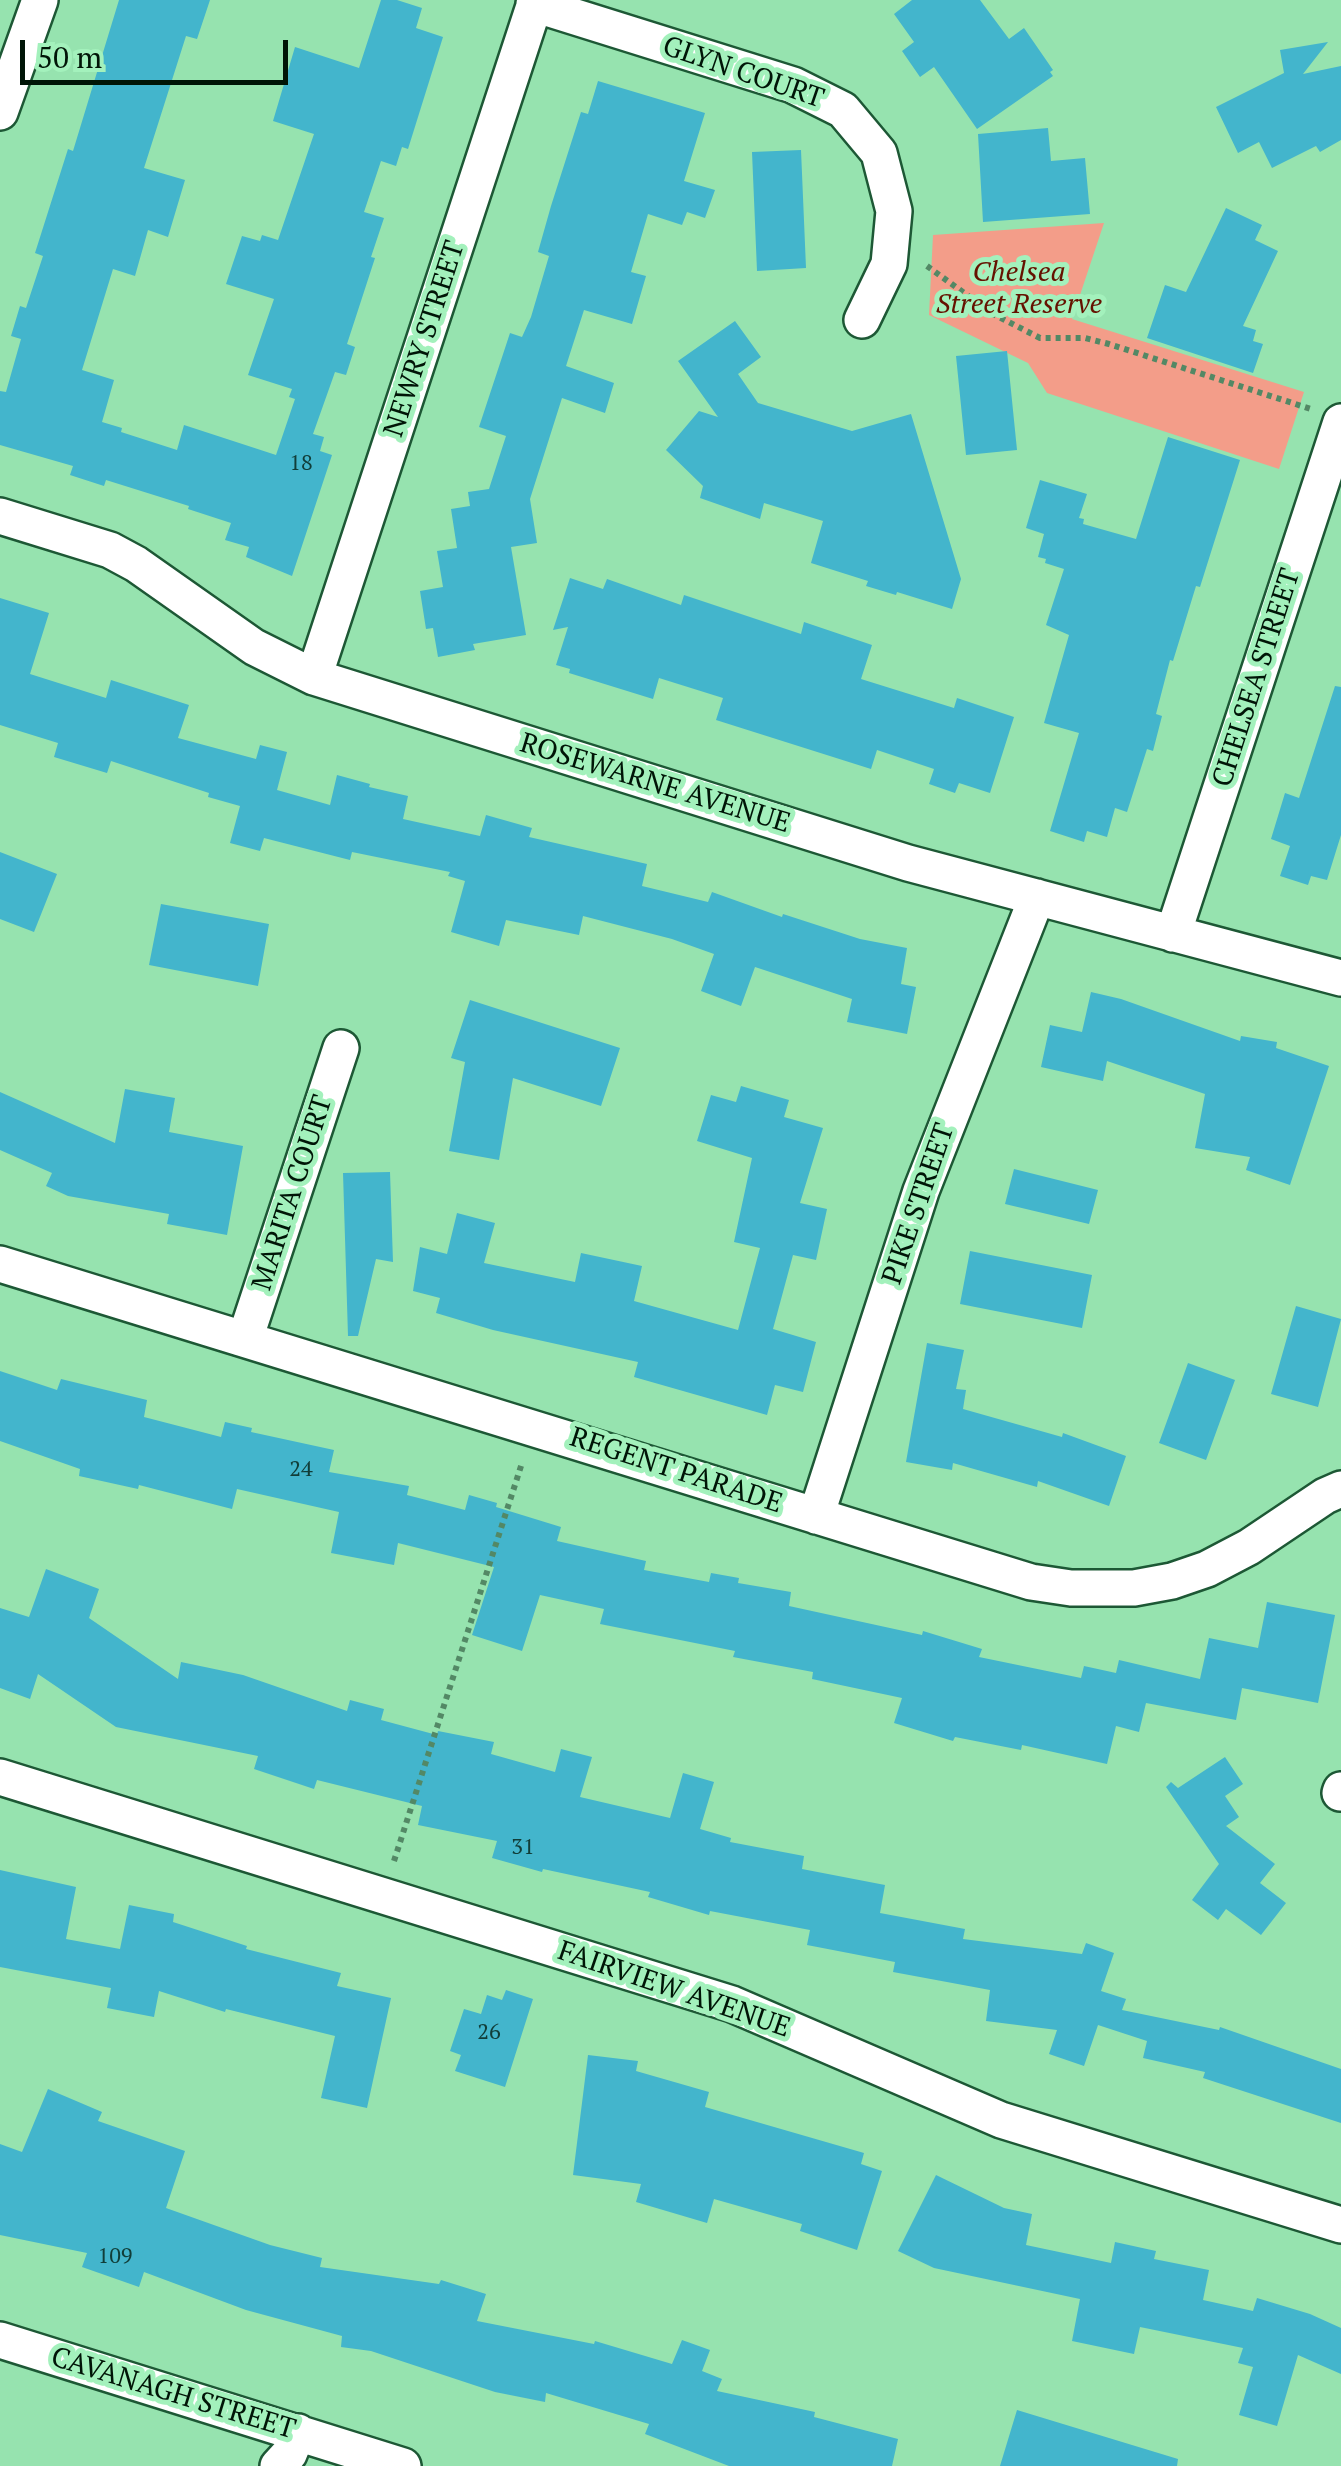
<!DOCTYPE html>
<style>
body{margin:0}
#map{position:relative;width:1341px;height:2466px;overflow:hidden;background:#96e3af;font-family:"PT Serif",serif}
canvas{display:block}
.scale{position:absolute;left:20px;top:40px;width:268px;height:45px;box-sizing:border-box;border:5px solid #001507;border-top:0;padding-left:12px;font-size:30px;line-height:35px;white-space:nowrap;color:#001507;-webkit-text-stroke:8px #a3f1bc;paint-order:stroke}
</style>
<div id="map">
<canvas width="1341" height="2466"></canvas>
<div class="scale">50 m</div>
</div>
<script>
const ctx = document.querySelector('canvas').getContext('2d');
ctx.lineJoin = 'round';
function paint(path, color) { ctx.fillStyle = color; ctx.fill(path, 'evenodd'); }
const shape = rows => new Path2D(rows.map(r => 'M' + r).join(''));
function strokePath(path, color, width, dash) { ctx.strokeStyle = color; ctx.lineWidth = width; ctx.lineCap = dash ? 'butt' : 'round'; ctx.setLineDash(dash || []); ctx.stroke(path); }
function label(font, color, halo, rows, align = 'center') {
  ctx.font = font + ' "PT Serif",serif'; ctx.lineWidth = 10; ctx.setLineDash([]); ctx.textBaseline = 'middle'; ctx.strokeStyle = halo; ctx.fillStyle = color; for (const [text, x, y, turn = 0] of rows) {
    ctx.save(); ctx.translate(x, y); ctx.rotate((+turn || 0) * Math.PI / 180); ctx.textAlign = isNaN(turn) ? turn : align; if (halo) ctx.strokeText(text, 0, 0); ctx.fillText(text, 0, 0); ctx.restore();
  }
}
const green = shape([
 [1104,223,1072,319,1304,392,1279,469,1047,393,1028,363,929,315,933,235]
]);
const building = shape([
 [119,0,210,0,197,39,186,36,144,168,185,180,168,237,148,230,135,276,113,269,82,370,114,380,102,422,122,428,121,432,177,450,184,425,276,455,295,399,289,397,292,389,248,375,274,299,226,284,242,236,260,241,262,235,278,240,314,134,273,121,295,47,359,68,381,0,397,0,422,8,416,28,443,37,408,149,402,147,396,166,381,161,364,212,384,218,371,257,375,258,347,344,355,347,346,375,335,372,313,434,324,437,320,451,332,455,292,576,246,557,249,547,225,540,231,523,188,509,189,506,106,480,104,486,70,475,73,466,0,445,0,391,6,392,21,339,11,336,20,306,26,308,43,256,35,253,68,149,73,151],
 [912,0,980,0,1009,39,1024,28,1053,70,1050,72,1053,76,977,129,934,67,920,77,902,51,914,42,894,14],
 [1328,42,1303,74,1341,66,1341,140,1320,152,1316,146,1272,168,1259,142,1238,153,1216,107,1284,73,1280,50],
 [598,81,705,113,684,181,715,190,705,218,687,212,682,225,648,214,631,272,646,276,632,324,584,310,566,366,614,383,605,413,562,398,530,499,537,543,511,547,526,635,473,644,475,650,438,657,433,628,426,629,420,591,443,587,437,551,457,548,451,509,470,506,468,492,489,489,506,436,479,427,510,333,522,337,531,317,549,256,538,252,551,206,581,112,588,114],
 [1048,128,1051,161,1085,158,1090,214,983,222,978,134],
 [801,150,806,268,757,271,752,152],
 [1226,208,1262,225,1255,240,1278,251,1243,326,1256,330,1253,341,1263,344,1253,373,1147,338,1165,285,1186,292],
 [735,321,761,357,738,374,758,403,852,431,911,414,961,579,952,609,897,592,896,595,866,586,868,581,811,563,823,521,764,503,760,519,700,498,703,486,666,450,699,411,718,417,678,361],
 [1007,351,1017,450,966,455,956,356],
 [1168,437,1240,460,1200,587,1196,586,1173,661,1170,660,1156,714,1162,716,1153,751,1147,749,1127,812,1115,808,1107,837,1087,831,1084,842,1050,831,1079,733,1044,723,1069,635,1046,625,1064,569,1045,563,1046,559,1038,557,1044,534,1026,528,1040,480,1087,494,1079,518,1084,519,1083,524,1136,539],
 [570,578,603,589,607,579,681,605,684,595,801,634,804,622,872,645,861,679,954,708,957,698,1014,717,990,793,959,783,955,793,929,784,934,769,877,750,871,769,716,720,723,698,659,678,653,699,569,673,570,669,556,665,568,627,553,630],
 [0,598,49,613,30,674,106,698,111,680,189,705,178,738,256,759,260,745,287,752,277,790,330,805,337,775,370,784,369,787,408,796,403,819,480,836,486,815,532,828,529,837,647,864,642,886,708,902,712,892,782,917,783,914,860,939,907,948,901,984,916,987,907,1034,847,1022,852,999,755,967,741,1006,701,991,714,954,672,939,583,916,579,935,506,920,499,946,451,932,465,881,448,876,450,872,352,852,350,860,264,838,260,851,230,843,240,806,208,797,209,793,111,761,107,773,54,757,58,743,0,725],
 [1335,686,1341,687,1341,835,1327,880,1311,876,1308,885,1280,876,1290,846,1271,839,1285,793,1299,798],
 [0,852,57,874,34,932,0,919],
 [161,904,269,924,258,986,149,965],
 [1091,992,1121,999,1240,1041,1241,1036,1277,1042,1276,1048,1329,1066,1290,1185,1246,1170,1250,1157,1195,1148,1205,1094,1107,1061,1103,1081,1041,1067,1050,1025,1082,1032],
 [470,1000,620,1048,601,1106,513,1078,499,1160,449,1151,465,1062,451,1058],
 [741,1086,789,1100,784,1117,823,1128,800,1203,827,1209,816,1260,793,1255,773,1329,816,1342,803,1392,775,1385,767,1415,634,1377,638,1362,493,1330,436,1313,440,1298,413,1291,420,1247,447,1254,457,1213,495,1223,484,1263,575,1282,581,1253,642,1266,634,1301,738,1330,760,1248,734,1242,752,1158,697,1141,711,1095,736,1102],
 [125,1089,175,1098,169,1132,243,1146,227,1235,167,1224,169,1214,68,1196,46,1186,52,1173,0,1150,0,1092,115,1143],
 [1014,1169,1098,1190,1089,1224,1005,1204],
 [390,1172,393,1262,376,1259,358,1336,348,1336,343,1173],
 [970,1251,1092,1275,1082,1328,960,1304],
 [1296,1306,1341,1319,1318,1407,1271,1394],
 [927,1343,964,1350,956,1389,966,1390,963,1409,1062,1437,1063,1433,1126,1456,1109,1506,1038,1481,1037,1487,953,1463,952,1470,906,1462],
 [1188,1363,1235,1380,1206,1460,1159,1443],
 [0,1371,57,1390,61,1379,147,1400,144,1417,221,1437,225,1422,252,1428,251,1432,334,1450,329,1472,409,1486,407,1495,465,1510,469,1495,497,1503,496,1507,561,1527,557,1541,646,1561,644,1570,709,1582,711,1573,739,1578,738,1583,791,1592,789,1606,922,1635,923,1631,982,1649,979,1657,1081,1678,1084,1666,1116,1673,1119,1660,1200,1679,1209,1638,1258,1648,1267,1602,1335,1615,1318,1703,1242,1688,1236,1720,1146,1703,1139,1732,1116,1726,1107,1764,1022,1745,1021,1750,955,1737,953,1741,894,1723,902,1698,812,1679,813,1672,733,1657,735,1651,600,1624,604,1609,540,1595,522,1651,472,1635,494,1567,398,1543,394,1565,331,1553,339,1512,237,1489,232,1509,139,1485,138,1489,79,1476,80,1469,0,1441],
 [46,1569,99,1589,89,1618,178,1679,181,1662,243,1675,347,1711,350,1700,384,1709,381,1720,437,1735,438,1731,494,1742,491,1754,555,1772,561,1749,592,1757,580,1797,670,1818,683,1773,714,1782,700,1829,731,1838,730,1842,804,1856,802,1869,885,1885,880,1913,965,1929,963,1939,1082,1954,1086,1943,1114,1953,1101,1991,1126,1999,1122,2010,1219,2030,1220,2027,1341,2069,1341,2123,1203,2078,1205,2072,1143,2058,1147,2041,1098,2025,1084,2066,1049,2054,1057,2030,986,2021,990,1990,893,1972,895,1962,807,1945,810,1930,710,1911,709,1915,648,1897,650,1892,543,1869,542,1872,492,1858,497,1841,418,1825,422,1806,317,1780,314,1789,254,1769,258,1756,116,1727,38,1674,30,1699,0,1688,0,1608,29,1617],
 [1225,1757,1243,1784,1225,1796,1239,1817,1226,1826,1275,1864,1260,1883,1286,1903,1261,1935,1226,1909,1218,1920,1192,1900,1219,1864,1166,1787,1171,1782,1178,1788],
 [0,1870,76,1887,66,1939,120,1949,129,1905,174,1914,173,1922,247,1946,246,1949,341,1973,337,1986,391,1998,367,2108,321,2098,335,2036,226,2009,225,2012,159,1991,154,2017,107,2008,111,1988,0,1967],
 [506,1990,533,1999,505,2087,455,2071,461,2055,450,2051,464,2009,481,2014,487,1995,502,2000],
 [588,2055,638,2061,636,2071,709,2092,705,2107,864,2153,861,2164,882,2171,857,2250,800,2231,802,2224,714,2199,707,2223,636,2202,641,2184,573,2175],
 [48,2089,102,2112,98,2121,185,2151,166,2208,270,2245,322,2258,320,2267,439,2284,441,2280,486,2294,477,2321,594,2344,595,2341,672,2364,682,2340,710,2350,702,2371,722,2379,717,2391,815,2412,814,2417,898,2439,892,2466,729,2466,645,2434,649,2424,546,2393,545,2402,495,2392,371,2351,341,2347,342,2336,246,2310,144,2272,139,2287,82,2267,87,2253,0,2235,0,2144,22,2152],
 [936,2175,1004,2208,1032,2214,1026,2245,1111,2263,1115,2242,1156,2251,1154,2259,1209,2270,1203,2300,1253,2311,1257,2298,1310,2314,1341,2328,1341,2374,1298,2355,1277,2426,1239,2415,1253,2367,1238,2363,1243,2348,1140,2327,1134,2354,1072,2341,1080,2299,934,2268,898,2251],
 [1017,2410,1178,2459,1177,2466,1000,2466]
]);
const path = shape([
 [927,266,993,314,1040,338,1085,338,1109,344,1311,409],
 [394,1861,522,1463]
]);
const minor = shape([
 [534,4,793,85,843,110,879,153,894,211,889,264,862,320],
 [0,112,40,0],
 [0,516,110,550,136,564,254,647,314,677,908,863,1341,978],
 [314,677,536,0],
 [1173,934,1341,422],
 [0,1264,1031,1582,1071,1588,1134,1588,1172,1581,1207,1569,1249,1547,1325,1496,1341,1489],
 [245,1339,341,1048],
 [816,1516,921,1191,1037,897],
 [0,1777,732,2004,1001,2120,1341,2225],
 [1340,1793,1341,1790],
 [0,2340,403,2466],
 [278,2466,289,2454,298,2432]
]);
const numberNames = [
 ["18",301,464],
 ["24",301,1470],
 ["31",523,1848],
 ["26",489,2033],
 ["109",115,2257]
];
const streetNames = [
 ["GLYN COURT",743,73,19],
 ["NEWRY STREET",425,339,-72],
 ["CHELSEA STREET",1257,678,-72],
 ["ROSEWARNE AVENUE",655,784,17],
 ["MARITA COURT",293,1193,-72],
 ["PIKE STREET",919,1204,-71],
 ["REGENT PARADE",676,1471,18],
 ["FAIRVIEW AVENUE",674,1990,19],
 ["CAVANAGH STREET",173,2394,17]
];
const parkNames = [
 ["Chelsea",1019,273],
 ["Street Reserve",1019,305]
];
paint(green, '#f39d89');
paint(building, '#43b5cc');
strokePath(minor, '#1d5835', 40);
strokePath(path, '#538865', 6, [5, 5]);
strokePath(minor, '#fff', 35);
label('22px', '#113d38', null, numberNames);
label('28px', '#001507', '#a3f1bc', streetNames);
label('italic 28px', '#651200', '#a3f1bc', parkNames);
</script>
